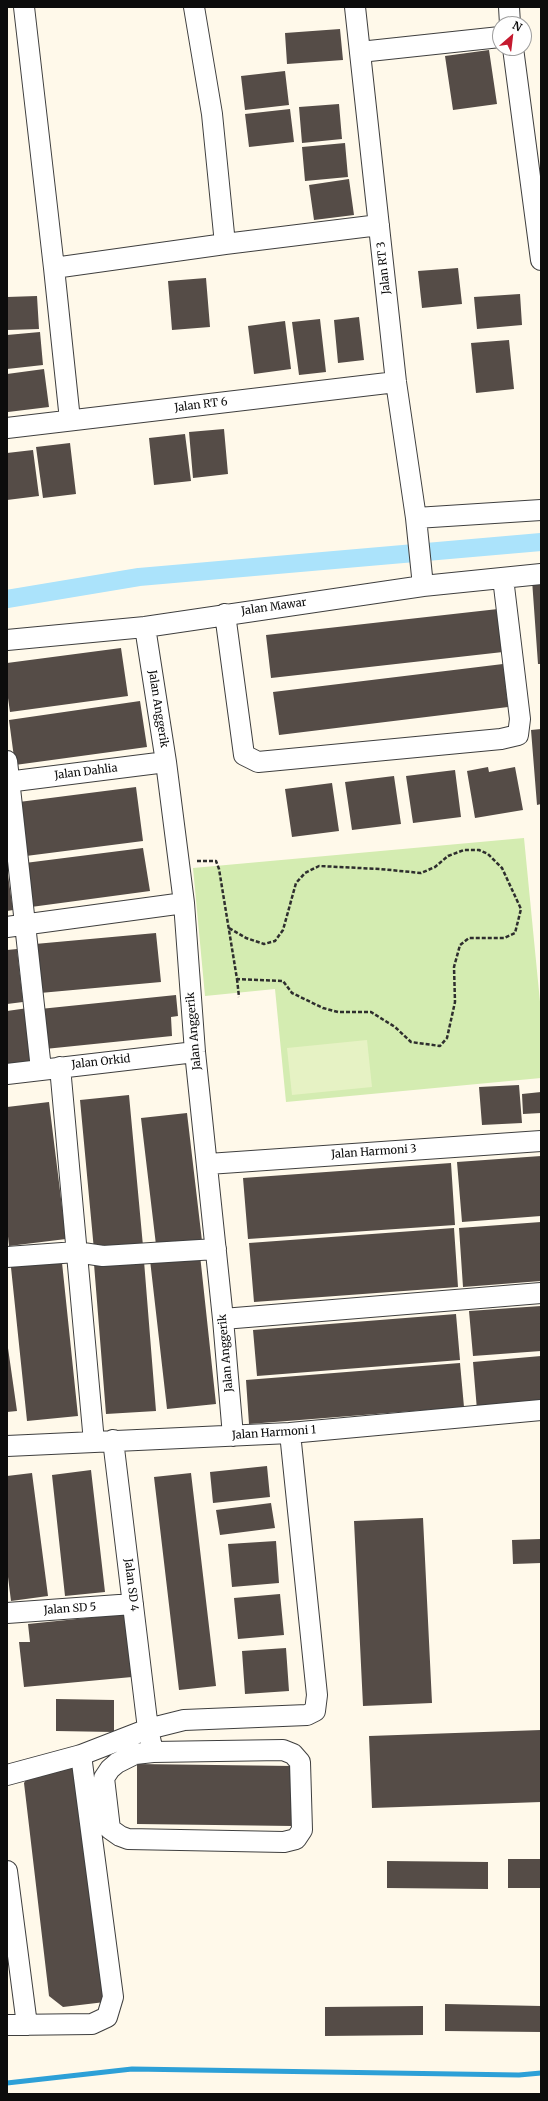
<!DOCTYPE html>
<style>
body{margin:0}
#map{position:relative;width:548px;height:2101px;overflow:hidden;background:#fff9ea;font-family:Merriweather,serif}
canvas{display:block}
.frame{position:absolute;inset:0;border:8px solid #0c0c0c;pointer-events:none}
.north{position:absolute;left:492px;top:16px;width:40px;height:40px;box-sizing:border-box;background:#fff;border:1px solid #9e9e9e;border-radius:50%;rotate:28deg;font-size:11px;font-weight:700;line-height:16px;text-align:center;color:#0c0c0c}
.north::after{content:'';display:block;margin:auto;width:14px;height:18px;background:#c51a2f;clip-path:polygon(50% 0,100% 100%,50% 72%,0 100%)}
</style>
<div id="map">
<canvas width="548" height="2101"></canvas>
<div class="frame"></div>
<div class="north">N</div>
</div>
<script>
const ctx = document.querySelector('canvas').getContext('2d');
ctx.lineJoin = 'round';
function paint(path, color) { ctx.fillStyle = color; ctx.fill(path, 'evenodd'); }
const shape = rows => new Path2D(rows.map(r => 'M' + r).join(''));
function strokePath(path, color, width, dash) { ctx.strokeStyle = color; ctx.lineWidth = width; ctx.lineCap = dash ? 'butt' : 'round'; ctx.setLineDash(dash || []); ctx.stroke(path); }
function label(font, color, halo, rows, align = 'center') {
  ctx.font = font + ' Merriweather,serif'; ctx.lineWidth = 4; ctx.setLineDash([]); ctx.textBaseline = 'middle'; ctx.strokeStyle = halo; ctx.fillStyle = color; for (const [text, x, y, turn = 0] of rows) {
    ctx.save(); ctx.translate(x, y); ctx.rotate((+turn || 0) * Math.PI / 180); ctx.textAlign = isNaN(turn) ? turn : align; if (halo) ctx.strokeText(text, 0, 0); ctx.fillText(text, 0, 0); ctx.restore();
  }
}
const green = shape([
 [524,838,541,1012,541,1078,286,1102,275,989,205,996,193,868]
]);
const pitch = shape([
 [367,1040,372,1087,292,1095,287,1048]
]);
const stream = shape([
 [7,2083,132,2069,519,2075,541,2073]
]);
const canal = shape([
 [7,599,139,577,541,542]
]);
const building = shape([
 [340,29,343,60,287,64,285,33],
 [489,50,497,104,453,110,445,56],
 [285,71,289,105,245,110,241,76],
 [339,104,342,139,302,143,299,107],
 [290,109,294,142,249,147,245,114],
 [345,143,348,177,305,181,302,147],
 [349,179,354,215,314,220,309,185],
 [458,268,462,304,422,308,418,271],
 [206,278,210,327,172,330,168,281],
 [520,294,522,325,477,329,474,297],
 [37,296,39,329,7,330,7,297],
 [359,317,364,360,338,363,334,320],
 [320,319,326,372,299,375,292,322],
 [285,321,291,369,254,374,248,326],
 [40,332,43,365,7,369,7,335],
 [509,340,514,389,476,393,471,343],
 [44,369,49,407,8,412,7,374],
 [224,429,228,474,193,478,189,432],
 [185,434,191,481,154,485,149,438],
 [70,443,76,494,43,498,36,447],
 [33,450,39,496,7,500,7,453],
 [532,580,541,580,541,664,538,664],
 [498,609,503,652,271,678,266,635],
 [121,648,128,696,10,712,7,691,7,663],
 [503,664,508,707,279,735,273,692],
 [140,701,147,747,15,765,9,720],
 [541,729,541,804,537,805,531,730],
 [488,767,489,772,515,767,523,810,475,818,467,771],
 [455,770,461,817,413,823,406,776],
 [394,776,401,824,352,830,345,782],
 [332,783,339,831,292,837,285,789],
 [136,787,143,841,26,856,19,802],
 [143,848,150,891,31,907,25,863],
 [7,868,13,910,7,911],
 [156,933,161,982,40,993,35,944],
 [17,949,23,1002,7,1004,7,950],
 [176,995,178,1016,171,1017,172,1036,45,1049,40,1009],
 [28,1008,34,1061,7,1064,7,1011],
 [519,1085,522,1123,482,1125,479,1087],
 [541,1092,541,1113,523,1114,522,1094],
 [129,1095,143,1246,94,1250,80,1100],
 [49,1102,66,1239,9,1246,7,1227,7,1107],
 [187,1113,202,1241,156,1245,141,1118],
 [541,1156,541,1216,462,1222,457,1162],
 [451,1163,455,1225,248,1239,243,1178],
 [541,1222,541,1281,463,1287,459,1228],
 [454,1228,458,1287,254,1302,249,1243],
 [61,1253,78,1416,27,1421,10,1258],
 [200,1255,216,1404,167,1409,150,1260],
 [144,1261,156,1411,106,1414,94,1264],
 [541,1306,541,1351,473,1356,469,1311],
 [456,1314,460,1360,257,1376,253,1330],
 [7,1341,17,1411,7,1412],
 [541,1356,541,1404,477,1410,473,1362],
 [460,1363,464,1407,249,1424,246,1380],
 [267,1466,270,1497,213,1503,210,1472],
 [91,1470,105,1592,65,1596,52,1475],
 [32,1473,48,1596,11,1601,7,1569,7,1476],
 [191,1473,216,1686,179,1690,154,1477],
 [271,1503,275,1528,220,1535,216,1510],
 [423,1518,432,1703,363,1706,354,1521],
 [541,1539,541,1563,513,1564,512,1540],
 [276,1541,279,1583,232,1587,228,1544],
 [280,1594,284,1635,238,1639,234,1598],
 [125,1614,132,1677,24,1687,19,1642,30,1642,28,1624],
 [286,1648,289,1691,245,1694,242,1651],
 [56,1699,114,1700,114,1732,56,1731],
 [541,1730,541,1802,372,1808,369,1736],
 [137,1764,293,1766,293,1826,137,1824],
 [77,1765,105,2002,63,2007,49,1996,24,1783,32,1770],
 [508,1859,541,1859,541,1888,508,1888],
 [387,1861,488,1862,488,1889,387,1888],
 [445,2004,541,2006,541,2032,445,2031],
 [423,2006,423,2035,325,2036,325,2007]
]);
const path = shape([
 [197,861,216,861,219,869,237,979,283,981,292,993,323,1008,338,1012,371,1012,395,1027,411,1042,440,1046,447,1038,455,1002,454,967,460,945,469,938,504,938,515,933,521,909,502,868,488,854,479,850,464,850,448,856,435,867,421,873,380,869,319,866,305,873,296,883,283,930,275,941,264,944,246,938,229,928],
 [237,979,239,997]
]);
const minor = shape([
 [24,7,54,268,225,244],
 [194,7,212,114,225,244,379,225],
 [355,7,396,382,416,518,423,586],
 [509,7,510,24],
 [513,48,541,260],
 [360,52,500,37],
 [54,268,70,420],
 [7,428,396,382],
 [416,518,541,510],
 [225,614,244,755,258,762,501,739,518,735,520,719,503,578],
 [145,627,166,762,184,903,195,1052,223,1319,233,1436],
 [7,640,145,627,423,586,541,574],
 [7,761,41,1069],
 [7,782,166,762],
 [7,927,184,903],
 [60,1067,94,1442],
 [7,1074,195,1052],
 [208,1164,541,1141],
 [7,1257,76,1252,103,1256,216,1249],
 [223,1319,541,1293],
 [113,1440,148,1729,153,1752,283,1750,293,1754,300,1762,302,1830,296,1839,284,1842,128,1839,120,1836,110,1829,104,1778,110,1769,117,1763,135,1754,153,1752],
 [7,1446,290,1433,541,1410],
 [7,1613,133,1604],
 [7,1775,81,1755,148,1729,184,1720,307,1715,315,1711,317,1695,290,1433],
 [7,1871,27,2025],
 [7,2025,92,2024,107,2017,113,1997,81,1755]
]);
const streetNames = [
 ["Jalan RT 3",384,268,-96],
 ["Jalan RT 6",201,405,-7],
 ["Jalan Mawar",274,607,-8],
 ["Jalan Anggerik",158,709,81],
 ["Jalan Dahlia",86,772,-7],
 ["Jalan Anggerik",194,1031,-95],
 ["Jalan Orkid",101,1062,-6],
 ["Jalan Harmoni 3",374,1152,-4],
 ["Jalan Anggerik",226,1353,-95],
 ["Jalan Harmoni 1",274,1433,-4],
 ["Jalan SD 4",131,1585,83],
 ["Jalan SD 5",70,1609,-4]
];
paint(green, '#d4ecb1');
paint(pitch, '#e6f2c4');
strokePath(stream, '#2da0d7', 5);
strokePath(canal, '#abe3fb', 18);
paint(building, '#554c47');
strokePath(minor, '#3f3f3f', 22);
strokePath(path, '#2e2e2e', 2.5, [4, 2]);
strokePath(minor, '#fff', 20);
label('11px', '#0c0c0c', '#fff', streetNames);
</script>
